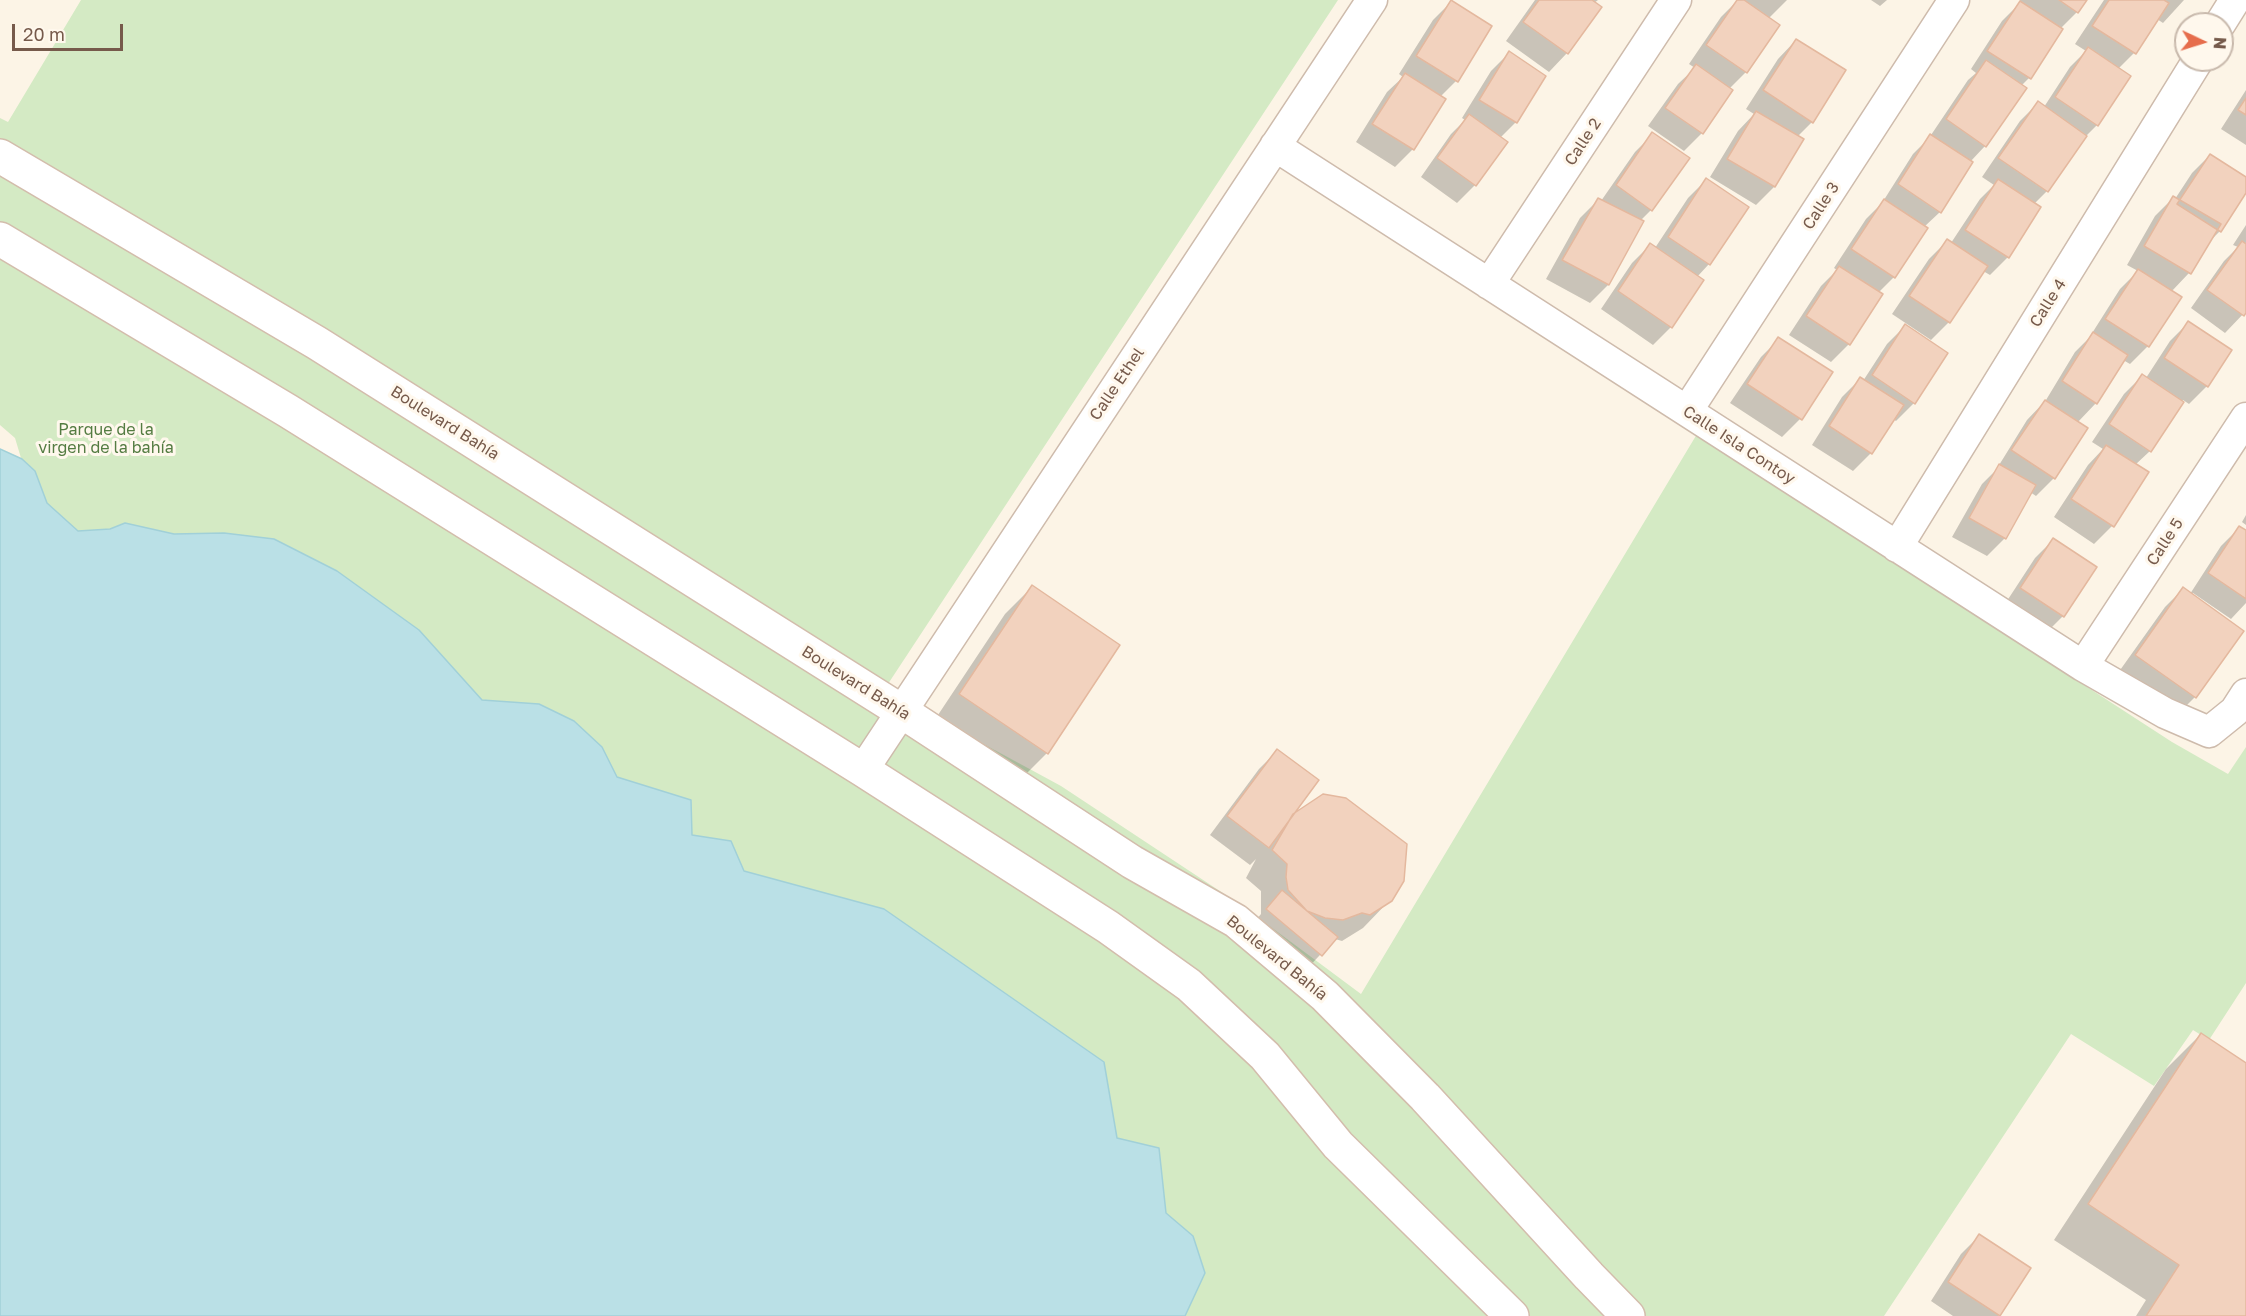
<!DOCTYPE html>
<meta charset="utf-8">
<style>
body{margin:0}
#map{position:relative;width:2246px;height:1316px;overflow:hidden;background:#fcf4e6;font-family:"Golos Text",sans-serif}
canvas{display:block}
.north{position:absolute;left:2174px;top:12px;width:60px;height:60px;box-sizing:border-box;background:#fff8ed;border:2px solid #c8b9ac;border-radius:50%;rotate:94deg;font-size:16px;font-weight:700;line-height:24px;text-align:center;color:#765a4b}
.north::after{content:'';display:block;margin:auto;width:21px;height:27px;background:#e66d4c;clip-path:polygon(50% 0,100% 100%,50% 72%,0 100%)}
.scale{position:absolute;left:12px;top:24px;width:111px;height:27px;box-sizing:border-box;border:3px solid #765a4b;border-top:0;padding-left:8px;font-size:18px;line-height:21px;white-space:nowrap;color:#765a4b;-webkit-text-stroke:4px #fff8ed;paint-order:stroke}
</style>
<div id="map">
<canvas width="2246" height="1316"></canvas>
<div class="north">N</div>
<div class="scale">20 m</div>
</div>
<script>
const ctx = document.querySelector('canvas').getContext('2d');
ctx.lineJoin = 'round';
function paint(path, color) { ctx.fillStyle = color; ctx.fill(path, 'evenodd'); }
const shape = rows => new Path2D(rows.map(r => 'M' + r).join(''));
function strokePath(path, color, width, dash) { ctx.strokeStyle = color; ctx.lineWidth = width; ctx.lineCap = dash ? 'butt' : 'round'; ctx.setLineDash(dash || []); ctx.stroke(path); }
function label(font, color, halo, rows, align = 'center') {
  ctx.font = font + ' "Golos Text",sans-serif'; ctx.lineWidth = 6; ctx.setLineDash([]); ctx.textBaseline = 'middle'; ctx.strokeStyle = halo; ctx.fillStyle = color; for (const [text, x, y, turn = 0] of rows) {
    ctx.save(); ctx.translate(x, y); ctx.rotate((+turn || 0) * Math.PI / 180); ctx.textAlign = isNaN(turn) ? turn : align; if (halo) ctx.strokeText(text, 0, 0); ctx.fillText(text, 0, 0); ctx.restore();
  }
}
const green = shape([
 [81,0,1338,0,884,690,1061,786,1244,907,1361,994,1697,434,2172,742,2228,774,2246,747,2246,983,2209,1040,2193,1030,2154,1086,2071,1034,1884,1316,0,1316,0,449,21,458,15,438,0,425,0,118,8,122]
]);
const water = shape([
 [0,449,22,459,35,471,47,503,78,531,110,529,125,523,174,534,224,533,274,539,337,571,419,630,482,700,539,704,574,721,602,747,617,777,691,800,692,835,731,841,744,871,884,909,1104,1062,1117,1138,1159,1148,1166,1213,1193,1236,1205,1273,1185,1316,0,1316,0,449]
]);
const shadow = shape([
 [1535,0,1598,0,1594,3,1600,7,1567,53,1549,72,1506,41],
 [1738,0,1787,0,1768,19,1778,25,1746,72,1729,89,1702,133,1684,151,1648,126,1678,84,1695,68,1689,64,1721,17],
 [1871,0,1887,0,1880,6],
 [2020,0,2085,0,2077,12,2060,29,2029,78,2021,86,2025,89,1985,146,1970,162,1940,212,1924,227,1894,277,1878,293,1849,344,1831,362,1789,335,1821,286,1837,270,1834,268,1866,219,1882,203,1913,154,1929,138,1968,80,1976,73,1971,69,2002,21,2019,4],
 [2104,0,2184,0,2163,23,2157,19,2134,53,2118,69,2097,125,2083,139,2047,191,2034,204,2008,257,1990,275,1983,271,1949,322,1931,340,1892,314,1929,259,1947,241,1951,243,1980,199,1994,185,1982,177,2020,121,2038,103,2044,107,2070,67,2086,51,2075,44],
 [1451,2,1456,81,1440,97,1444,99,1413,149,1395,167,1356,142,1387,92,1403,77,1399,74,1433,20],
 [1796,40,1812,122,1797,137,1802,140,1774,187,1756,205,1710,177,1738,131,1754,114,1746,109,1778,59],
 [1509,53,1544,77,1516,122,1500,138,1475,185,1457,203,1421,177,1451,134,1465,120,1462,118,1491,71],
 [2246,90,2246,145,2221,129],
 [1653,134,1651,210,1640,221,1608,285,1590,303,1546,279,1580,218,1598,200,1601,201,1635,152],
 [2210,155,2246,179,2246,190,2220,231,2207,244,2189,273,2171,292,2180,298,2148,346,2130,364,2123,360,2096,403,2077,423,2054,478,2036,496,2030,492,2005,538,1987,556,1952,537,1982,484,1996,470,2027,420,2046,400,2075,352,2089,338,2120,289,2138,271,2127,265,2155,216,2173,198,2175,199,2192,173],
 [1706,180,1709,264,1697,277,1671,327,1653,345,1601,309,1632,263,1650,245,1655,248,1688,198],
 [2246,225,2246,311,2225,333,2191,308,2224,261,2238,247,2233,245],
 [2188,323,2207,386,2189,404,2183,400,2150,451,2135,465,2112,526,2094,544,2054,517,2088,465,2103,449,2092,442,2124,394,2142,376,2146,378,2170,341],
 [1905,326,1914,403,1896,421,1893,419,1871,453,1853,471,1812,445,1842,397,1860,379,1863,381,1887,344],
 [1779,339,1831,373,1800,419,1782,437,1730,403,1761,357],
 [2246,515,2246,525,2242,522],
 [2239,528,2246,532,2246,603,2231,619,2193,593,2192,595,2241,631,2194,698,2176,716,2118,673,2165,607,2183,589,2190,594,2221,546],
 [2053,540,2095,567,2063,616,2045,634,2003,607,2035,558],
 [1032,587,1047,753,1020,780,934,721,1005,614],
 [1277,751,1289,818,1390,900,1363,928,1342,941,1335,939,1303,973,1249,928,1261,914,1261,891,1246,878,1256,859,1250,865,1210,835,1259,769],
 [2201,1034,2246,1064,2246,1316,2136,1316,2146,1300,2054,1240,2166,1069],
 [1979,1236,2029,1268,1998,1316,1953,1316,1931,1301,1961,1254]
]);
const building = shape([
 [1451,0,1492,26,1458,82,1416,56,1451,0],
 [1539,0,1592,0,1602,7,1568,54,1523,22,1539,0],
 [1737,0,1744,0,1780,25,1747,73,1706,45,1737,0],
 [2059,0,2087,0,2078,13,2059,0],
 [2109,0,2164,0,2169,3,2136,54,2092,26,2109,0],
 [2020,1,2063,29,2031,79,1987,51,2020,1],
 [1796,39,1846,70,1813,123,1763,90,1796,39],
 [2088,47,2131,76,2098,126,2055,97,2088,47],
 [1509,51,1546,76,1517,123,1479,100,1509,51],
 [1986,60,2027,88,1986,147,1946,119,1986,60],
 [1696,64,1733,90,1703,134,1665,108,1696,64],
 [1405,73,1446,99,1414,150,1372,124,1405,73],
 [2246,98,2246,115,2238,110,2246,98],
 [2038,101,2087,136,2048,192,1998,158,2038,101],
 [1756,111,1804,139,1775,187,1727,159,1756,111],
 [1469,114,1508,142,1476,186,1437,158,1469,114],
 [1652,132,1690,158,1652,211,1616,185,1652,132],
 [1930,134,1973,162,1941,213,1898,184,1930,134],
 [2210,154,2246,177,2246,193,2221,232,2177,204,2210,154],
 [1706,178,1749,207,1710,265,1668,237,1706,178],
 [1998,179,2041,207,2009,258,1965,230,1998,179],
 [2173,196,2221,224,2191,274,2144,246,2173,196],
 [1598,198,1644,221,1609,285,1562,260,1598,198],
 [1884,199,1928,228,1895,278,1851,249,1884,199],
 [1947,239,1988,266,1950,323,1909,296,1947,239],
 [2242,241,2246,244,2246,313,2244,316,2207,290,2242,241],
 [1650,243,1704,280,1672,328,1618,291,1650,243],
 [1839,266,1883,294,1850,345,1806,316,1839,266],
 [2138,269,2182,297,2149,347,2105,319,2138,269],
 [2188,321,2232,350,2208,387,2164,358,2188,321],
 [1905,324,1948,353,1915,404,1872,375,1905,324],
 [2093,332,2128,355,2097,404,2062,381,2093,332],
 [1778,337,1833,372,1802,420,1747,384,1778,337],
 [2142,374,2184,402,2151,452,2109,424,2142,374],
 [1860,377,1904,405,1872,454,1829,426,1860,377],
 [2045,400,2088,428,2055,479,2011,450,2045,400],
 [2106,445,2149,472,2114,527,2071,499,2106,445],
 [1999,464,2036,485,2006,539,1969,518,1999,464],
 [2239,526,2246,530,2246,599,2208,573,2239,526],
 [2053,538,2097,567,2064,617,2020,588,2053,538],
 [1032,585,1120,645,1048,754,959,694,1032,585],
 [2183,587,2244,631,2196,698,2135,655,2183,587],
 [1277,749,1319,780,1269,848,1227,816,1277,749],
 [1323,794,1346,798,1407,844,1404,881,1392,901,1370,915,1362,913,1343,920,1325,918,1307,911,1288,890,1286,877,1287,864,1272,850,1293,814,1323,794],
 [1282,890,1338,937,1322,956,1266,909,1282,890],
 [2201,1033,2246,1063,2246,1316,2146,1316,2179,1265,2088,1204,2201,1033],
 [1979,1234,2031,1268,2000,1316,1948,1282,1979,1234]
]);
const street = shape([
 [2220,24,2235,0],
 [1275,146,2083,666,2165,713,2209,732,2235,711,2246,694],
 [1489,284,1676,0],
 [1687,411,1954,0],
 [1897,547,2198,60],
 [2083,666,2246,418],
 [863,770,1372,0]
]);
const secondary = shape([
 [0,156,317,343,901,711,1132,862,1236,921,1325,996,1425,1097,1589,1276,1628,1316],
 [0,239,288,411,863,770,1108,927,1189,985,1265,1056,1338,1145,1512,1316]
]);
const streetNames = [
 ["Calle 2",1583,142,-57],
 ["Calle 3",1821,206,-57],
 ["Calle 4",2048,303,-58],
 ["Calle Ethel",1117,384,-56],
 ["Boulevard Bahía",445,423,32],
 ["Calle Isla Contoy",1739,445,33],
 ["Calle 5",2165,542,-57],
 ["Boulevard Bahía",856,683,32],
 ["Boulevard Bahía",1277,958,39]
];
const parkNames = [
 ["Parque de la",106,430],
 ["virgen de la bahía",106,448]
];
paint(green, '#d4eac4');
paint(water, '#bae0e6');
strokePath(water, '#a1d0d8', 1.5);
paint(shadow, '#0003');
paint(building, '#f2d2be');
strokePath(building, '#e4b89e', 1.5);
strokePath(street, '#cebbac', 33);
strokePath(secondary, '#d3bdac', 36);
strokePath(street, '#fff', 30);
strokePath(secondary, '#fff', 33);
label('16px', '#765a4b', '#fff8ed', streetNames);
label('16px', '#547c42', '#fff8ed', parkNames);
</script>
